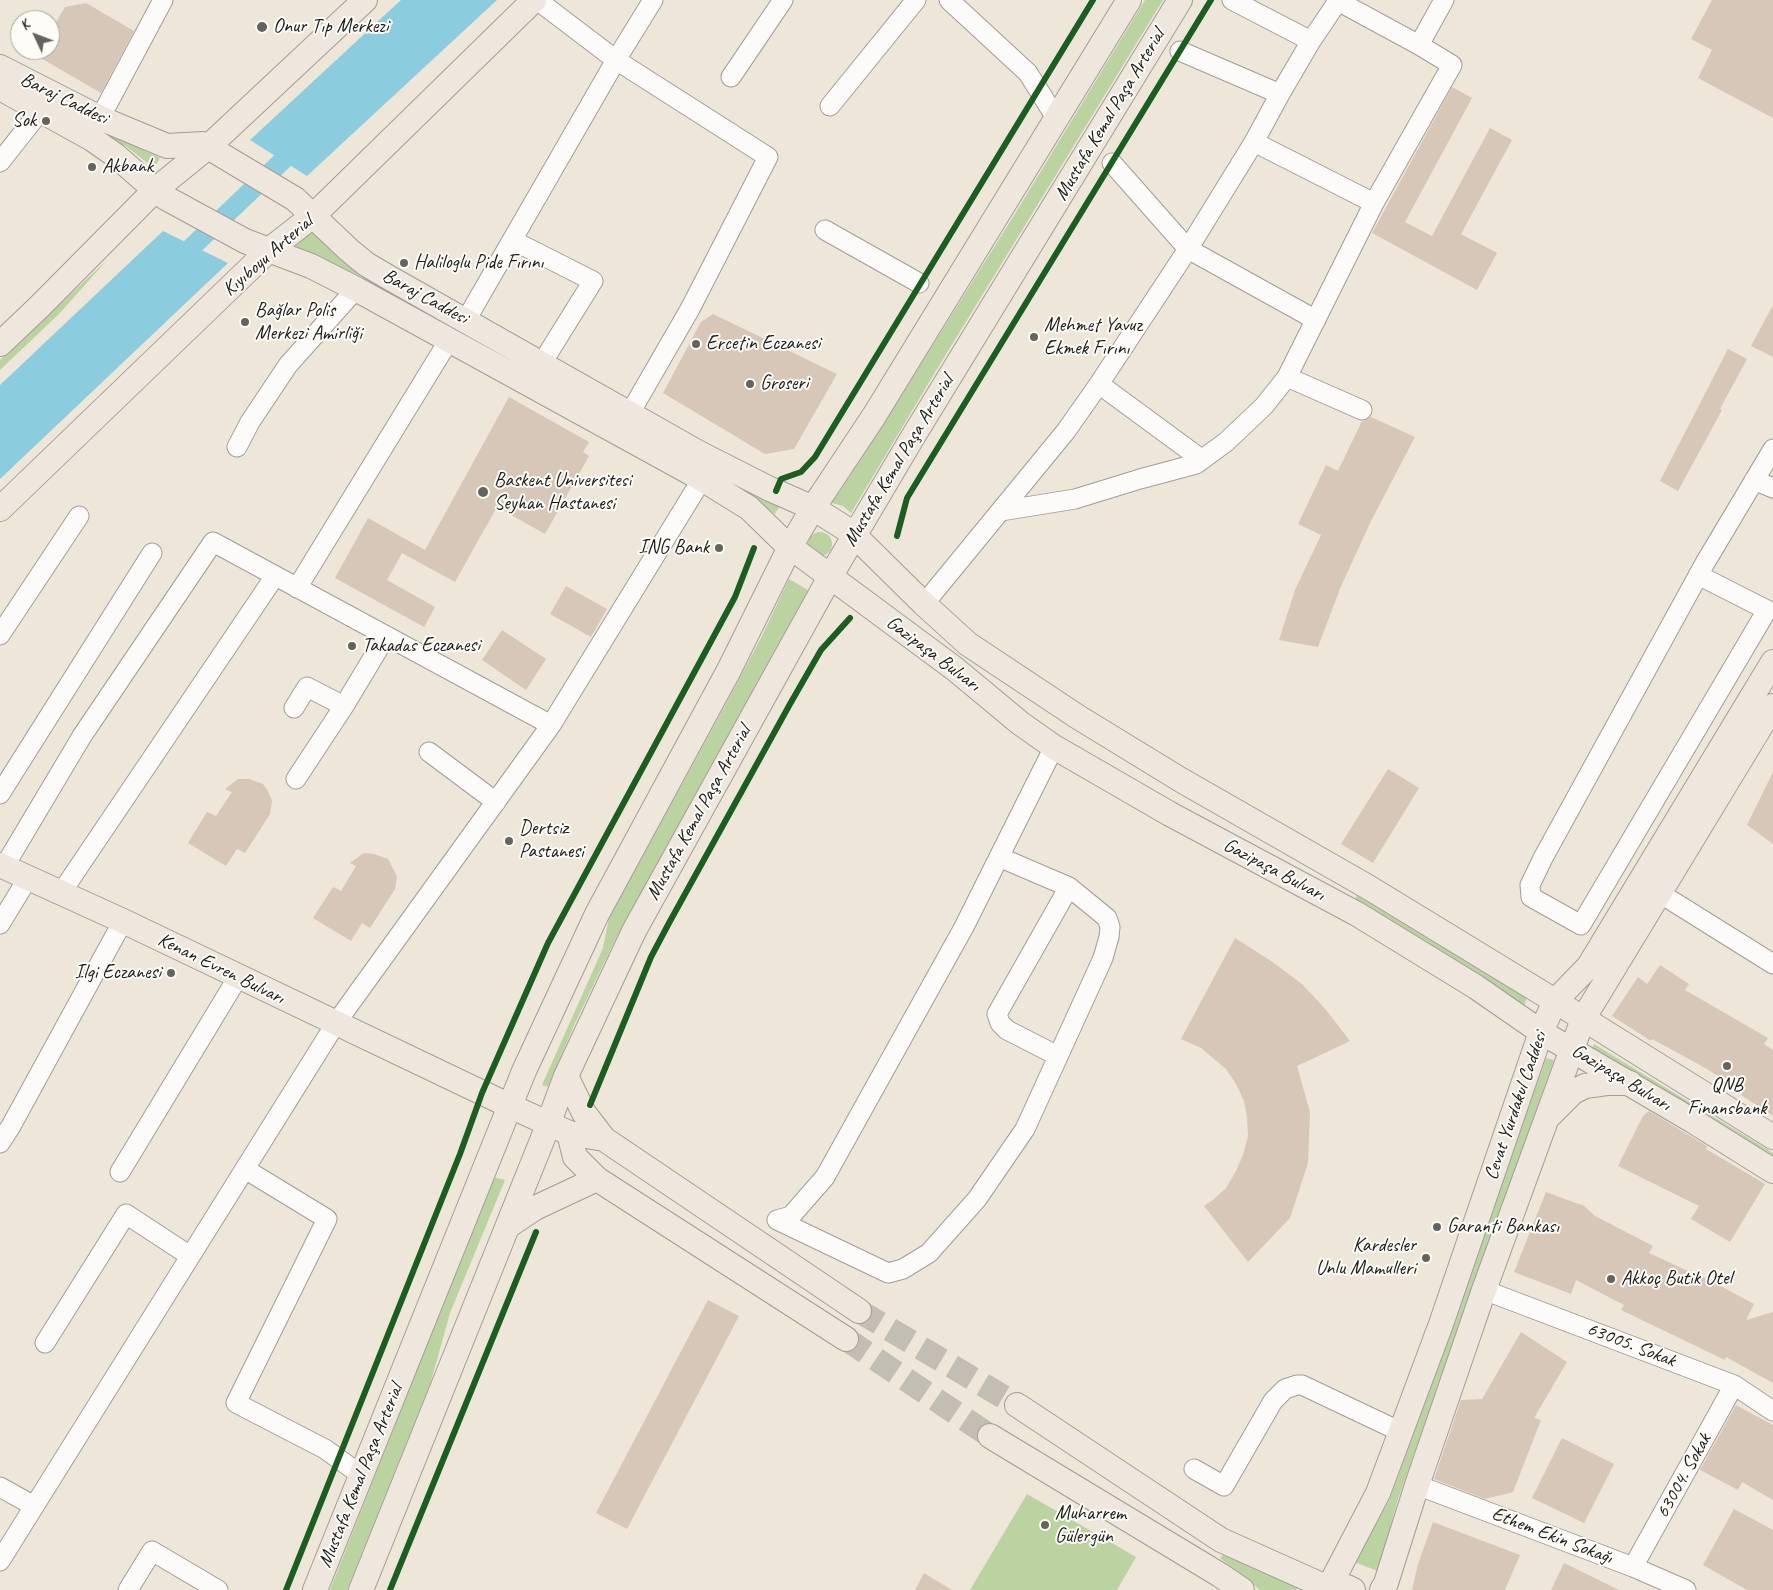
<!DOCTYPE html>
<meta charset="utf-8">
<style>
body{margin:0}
#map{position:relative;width:1773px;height:1590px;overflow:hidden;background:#ede6d9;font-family:Caveat,sans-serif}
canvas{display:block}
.north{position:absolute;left:10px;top:10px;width:50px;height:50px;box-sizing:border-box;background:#fdfcf7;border:1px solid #a3a29f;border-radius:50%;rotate:313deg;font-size:14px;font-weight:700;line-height:20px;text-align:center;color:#1c1c1c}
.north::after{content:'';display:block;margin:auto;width:18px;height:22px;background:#65635e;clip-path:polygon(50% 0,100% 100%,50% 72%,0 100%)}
</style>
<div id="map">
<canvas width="1773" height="1590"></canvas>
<div class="north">K</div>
</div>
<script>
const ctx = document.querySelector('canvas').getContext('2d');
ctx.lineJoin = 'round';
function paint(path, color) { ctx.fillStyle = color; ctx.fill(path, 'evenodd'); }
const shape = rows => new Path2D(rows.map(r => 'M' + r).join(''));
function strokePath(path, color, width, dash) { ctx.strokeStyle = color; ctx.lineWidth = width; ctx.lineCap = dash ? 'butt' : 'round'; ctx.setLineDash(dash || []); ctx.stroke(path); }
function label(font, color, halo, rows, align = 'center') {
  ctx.font = font + ' Caveat,sans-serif'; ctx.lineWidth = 4; ctx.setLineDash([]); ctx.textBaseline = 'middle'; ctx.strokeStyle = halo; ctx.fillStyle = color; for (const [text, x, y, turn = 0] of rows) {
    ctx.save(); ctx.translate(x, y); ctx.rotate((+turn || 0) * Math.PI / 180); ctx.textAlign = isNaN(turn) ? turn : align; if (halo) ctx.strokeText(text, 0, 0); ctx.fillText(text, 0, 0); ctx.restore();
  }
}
const green = shape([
 [1145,0,1163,0,937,369,851,513,843,506,832,503,872,442,1013,217],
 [0,77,130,144,160,158,154,168,127,147,0,80],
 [311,229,747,490,779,507,775,514,746,494,461,332,362,277,295,246],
 [107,260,60,313,0,370,0,360],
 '808 544a12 12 0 1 1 24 0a12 12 0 1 1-24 0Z',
 [789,579,808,590,617,936,575,1023,548,1087,542,1085,603,948,609,918,722,711,761,638],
 [1357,895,1527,997,1524,1007,1354,902],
 [1594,1044,1773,1153,1773,1161,1591,1051],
 [1546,1058,1554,1060,1397,1502,1378,1571,1354,1562,1389,1501],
 [493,1177,505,1180,450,1313,430,1385,347,1590,330,1590],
 [1027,1494,1136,1557,1117,1590,970,1590],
 [1224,1554,1299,1586,1296,1590,1260,1590,1220,1558]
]);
const water = shape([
 [401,0,497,0,307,176,250,140],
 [163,231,228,263,0,479,0,385]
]);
const canal = shape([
 [175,263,300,144]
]);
const building = shape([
 [1712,0,1773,0,1773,118,1698,78,1712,50,1691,39],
 [86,3,134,31,101,93,27,50,50,50,50,32,65,7],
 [1452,87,1472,98,1405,222,1432,236,1490,128,1512,140,1461,234,1497,253,1477,290,1372,233],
 [1773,305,1773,357,1751,346],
 [713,314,837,374,794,449,765,454,663,393,701,322],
 [1728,349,1747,359,1720,409,1722,410,1678,491,1660,481],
 [509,397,589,442,583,452,589,456,545,534,497,507,455,582,402,553,387,580,435,607,424,627,335,578,368,518,425,550],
 [1371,417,1415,437,1372,519,1341,586,1318,647,1279,640,1295,590,1321,535,1298,524,1326,465,1338,471,1362,421,1368,419],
 [566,586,607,609,591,637,550,614],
 [502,630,546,659,526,690,482,660],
 [1388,769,1419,788,1373,863,1341,844],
 [1773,772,1773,844,1747,825],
 [238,779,249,779,263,784,268,791,272,801,270,814,245,853,237,849,226,866,188,843,207,812,216,816,232,792,225,789],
 [364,853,374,854,388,859,397,876,395,889,370,928,362,923,351,941,313,918,333,887,341,891,356,866,350,863],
 [1235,938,1271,961,1302,984,1327,1011,1350,1041,1297,1066,1310,1112,1308,1163,1290,1218,1248,1262,1204,1206,1214,1199,1226,1188,1236,1171,1243,1155,1248,1136,1247,1117,1244,1101,1236,1084,1226,1069,1201,1048,1181,1039],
 [1660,965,1689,984,1685,990,1768,1038,1764,1044,1773,1050,1773,1116,1741,1095,1743,1091,1700,1065,1652,1039,1651,1041,1612,1016,1638,977,1647,984],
 [1649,1111,1707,1146,1706,1149,1765,1184,1730,1242,1691,1219,1699,1206,1618,1166,1643,1116],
 [1546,1192,1584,1206,1595,1216,1653,1246,1649,1253,1699,1276,1700,1275,1754,1304,1746,1320,1773,1312,1773,1383,1726,1357,1725,1360,1621,1310,1624,1305,1576,1280,1571,1294,1514,1272],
 [708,1300,739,1316,627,1529,596,1513],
 [1521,1332,1567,1362,1534,1418,1541,1420,1513,1492,1485,1499,1434,1479,1461,1400,1482,1399],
 [1736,1405,1773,1425,1773,1500,1742,1482,1738,1490,1700,1470],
 [1562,1438,1614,1464,1584,1523,1532,1498],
 [1734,1509,1773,1530,1773,1590,1747,1590,1703,1565],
 [1433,1522,1520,1555,1505,1590,1412,1590,1418,1564],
 [1564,1563,1619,1590,1551,1590],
 [924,1573,952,1590,915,1590]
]);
const majorTunnel = shape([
 [859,1311,1017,1405],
 [846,1339,990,1436]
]);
const minor = shape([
 [537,0,616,60,768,157,690,309,630,413],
 [949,0,1028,73,1056,118],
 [1232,0,1311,41],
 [1419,45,1444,0],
 [1180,51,1280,94],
 [731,77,783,0],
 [830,106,916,0],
 [100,118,163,0],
 [1254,142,1374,203],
 [0,162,41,110],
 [1112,163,1188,249,1316,320],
 [825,230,919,283],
 [512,240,593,281,542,363],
 [466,320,616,60,653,0],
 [1287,377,1362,410],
 [1099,384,1201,459],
 [237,447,250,422,288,365,356,289],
 [1754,480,1773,488],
 [1001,511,1075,499,1140,479,1196,464,1226,442,1264,406,1287,377,1374,203,1452,65,1419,45,1336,0],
 [1698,575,1767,610,1581,925,1531,897,1530,885,1543,858,1705,563,1773,449],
 [297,588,449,340],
 [924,604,1066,431,1099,384,1188,249,1254,142,1280,94,1311,41,1338,1],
 [0,635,79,516],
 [294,708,307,687,344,706],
 [429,752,496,802],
 [296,779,344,706,386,636],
 [0,794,152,553],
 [4,867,82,736,213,542,551,725],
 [61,893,275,576],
 [1661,894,1773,964],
 [0,924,28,878],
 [1058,1056,1007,1030,1000,1023,997,1014,1069,887],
 [0,1143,11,1126,123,921],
 [245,1169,327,1219,236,1403,325,1449,361,1475],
 [120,1172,238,977],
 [777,1220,888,1273,903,1269,929,1253,977,1199,1025,1129,1103,958,1109,937,1110,927,1107,918,1069,887,999,857],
 [777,1220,791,1216,825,1177,964,927,1054,747],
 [1484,1290,1734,1385,1773,1411],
 [45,1343,126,1214,190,1256],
 [1194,1469,1224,1486,1273,1401,1285,1389,1297,1385,1302,1385,1401,1432],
 [1417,1485,1633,1567,1686,1590],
 [0,1487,34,1506],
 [0,1561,336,1023,551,725,702,479],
 [1633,1567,1734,1385],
 [128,1590,152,1551,218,1590]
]);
const major = shape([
 [0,67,100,118,167,146,203,144,295,199,349,250,366,264,388,277,699,453,770,489,813,508,851,532,924,604,968,644,1078,717,1181,780,1368,887,1555,1001,1773,1137],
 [0,88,92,139,115,155,155,190,166,198,245,241,311,266,356,289,702,479,749,508,785,543,955,669,1020,723,1054,747,1170,814,1357,914,1476,987,1541,1032,1693,1121,1773,1171],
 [0,344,39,307,155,190,208,147,365,0],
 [0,509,269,250,314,215,534,0],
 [0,865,123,921,510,1106,569,1133,604,1139,859,1311],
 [566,1076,584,1113,604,1139],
 [1550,1115,1573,1092,1585,1086,1607,1083,1630,1083],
 [569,1133,575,1157,597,1179,846,1339],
 [508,1226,535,1208,597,1179],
 [1017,1405,1221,1540,1326,1587],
 [990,1436,1220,1575,1242,1590],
 [1329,1587,1378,1493,1441,1324,1541,1032,1555,1001,1589,966,1773,662],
 [315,1590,524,1071,597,914,729,670,790,547,813,508,874,416,1129,0],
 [361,1590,543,1138,566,1076,634,931,830,577,911,440,1180,0],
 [1319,1590,1337,1586,1347,1587,1353,1590],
 [1382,1590,1386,1583,1417,1485,1484,1290,1583,1019,1773,706]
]);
const cycleway = shape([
 [776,491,781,479,801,472,815,457,1093,0],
 [897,536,907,498,1211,0],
 [590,1105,651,957,669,923,790,704,821,650,850,618],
 [286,1590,460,1154,482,1093,548,943,735,597,754,548],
 [390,1590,536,1232]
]);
const markers = [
 [262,27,6,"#65635e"],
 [46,121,5,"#65635e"],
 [92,167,5,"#65635e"],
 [404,263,5,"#65635e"],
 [245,322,5,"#65635e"],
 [1034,337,5,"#65635e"],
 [696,344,5,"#65635e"],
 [750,384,5,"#65635e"],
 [483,492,6,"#65635e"],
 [719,548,5,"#65635e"],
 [352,646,5,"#65635e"],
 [509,841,5,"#65635e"],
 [171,973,5,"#65635e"],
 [1727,1066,5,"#65635e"],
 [1437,1227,5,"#65635e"],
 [1426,1258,5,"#65635e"],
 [1611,1279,5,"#65635e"],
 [1045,1525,5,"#65635e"]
];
const poiNames = [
 ["Onur Tıp Merkezi",273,27],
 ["Sok",36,121,"right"],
 ["Akbank",102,167],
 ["Haliloglu Pide Fırını",414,263],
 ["Bağlar Polis",255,311],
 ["Merkezi Amirliği",255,334],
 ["Mehmet Yavuz",1044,326],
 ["Ekmek Fırını",1044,349],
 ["Ercetin Eczanesi",706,344],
 ["Groseri",760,384],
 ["Baskent Universitesi",494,481],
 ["Seyhan Hastanesi",494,504],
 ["ING Bank",709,548,"right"],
 ["Takadas Eczanesi",362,646],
 ["Dertsiz",519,829],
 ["Pastanesi",519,852],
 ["Ilgi Eczanesi",161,973,"right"],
 ["QNB",1727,1086,"center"],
 ["Finansbank",1727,1109,"center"],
 ["Garanti Bankası",1447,1227],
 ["Kardesler",1416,1246,"right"],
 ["Unlu Mamulleri",1416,1269,"right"],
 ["Akkoç Butik Otel",1621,1279],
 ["Muharrem",1055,1514],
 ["Gülergün",1055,1537]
];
const streetNames = [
 ["Baraj Caddesi",64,99,26],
 ["Mustafa Kemal Paşa Arterial",1110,115,-59],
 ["Kıyıboyu Arterial",268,256,-41],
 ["Baraj Caddesi",425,297,29],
 ["Mustafa Kemal Paşa Arterial",899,461,-59],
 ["Gazipaşa Bulvarı",933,654,37],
 ["Mustafa Kemal Paşa Arterial",699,813,-61],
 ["Gazipaşa Bulvarı",1274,870,28],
 ["Kenan Evren Bulvarı",221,969,26],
 ["Gazipaşa Bulvarı",1621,1078,31],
 ["Cevat Yurdakul Caddesi",1516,1106,-71],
 ["63005. Sokak",1631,1345,21],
 ["Mustafa Kemal Paşa Arterial",361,1476,-68],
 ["63004. Sokak",1684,1476,-61],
 ["Ethem Ekin Sokağı",1552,1536,21]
];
paint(green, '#bad3a1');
paint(water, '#8cccdf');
strokePath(canal, '#8cccdf', 19);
paint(building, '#d7c7b9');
strokePath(majorTunnel, '#c3beb3', 24, [24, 12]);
strokePath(minor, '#a29d96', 21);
strokePath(major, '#a29d96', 26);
strokePath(minor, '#fcfbf9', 19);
strokePath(major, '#efe6de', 24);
strokePath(cycleway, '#1b5e20', 6);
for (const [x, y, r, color] of markers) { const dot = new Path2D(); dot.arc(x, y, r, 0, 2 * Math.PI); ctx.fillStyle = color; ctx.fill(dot); strokePath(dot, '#fdfcf7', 2); }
label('20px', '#1c1c1c', '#fdfcf7', poiNames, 'left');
label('20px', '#1c1c1c', '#fdfcf7', streetNames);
</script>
